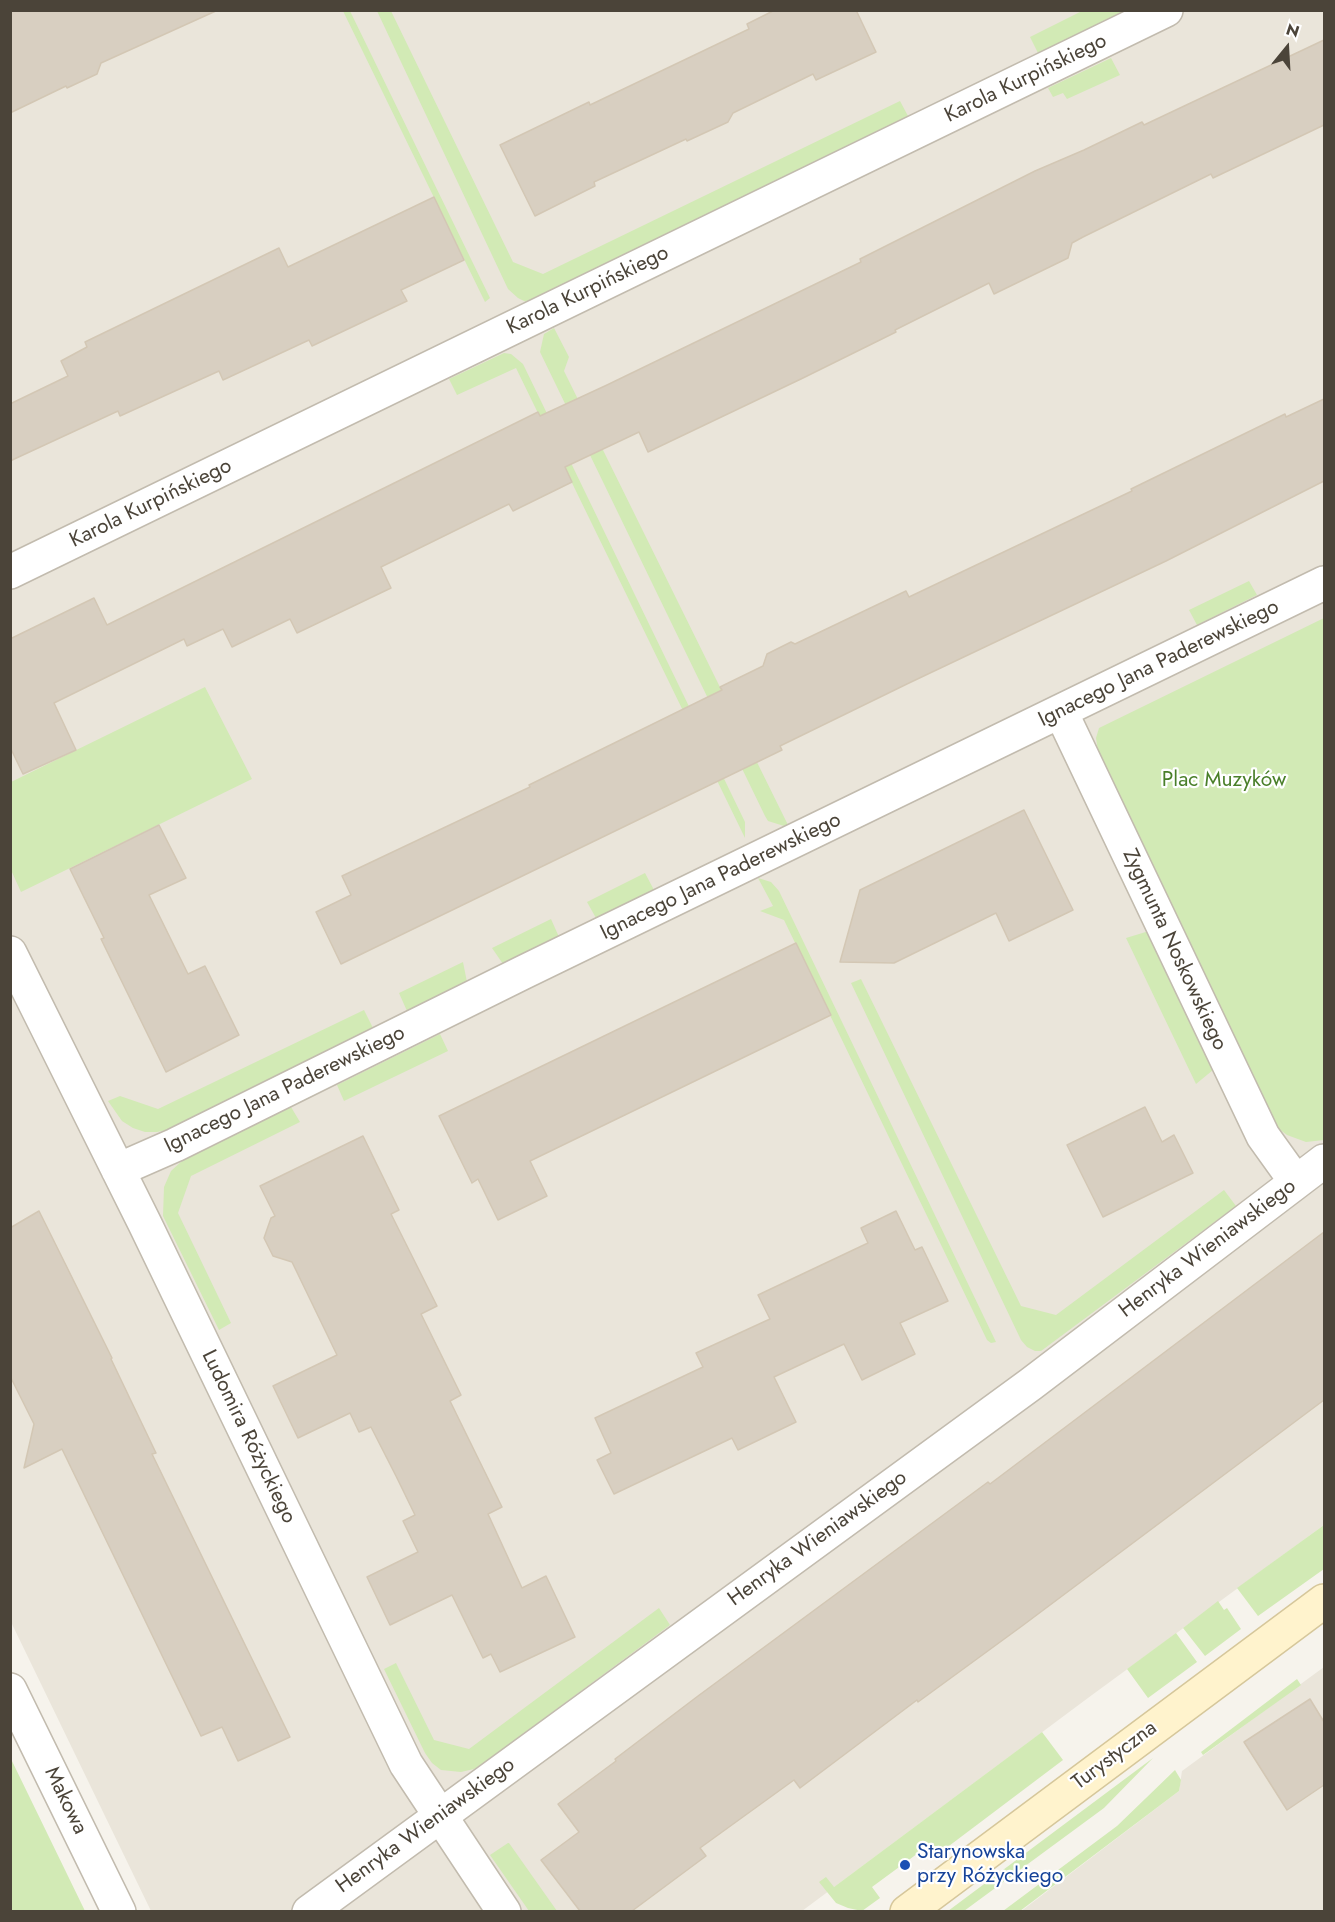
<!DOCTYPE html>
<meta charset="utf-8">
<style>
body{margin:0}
#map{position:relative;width:1335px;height:1922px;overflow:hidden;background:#f6f3ec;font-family:Jost,sans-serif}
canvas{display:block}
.frame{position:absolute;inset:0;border:12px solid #4b4439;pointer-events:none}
.north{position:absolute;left:1257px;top:18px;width:60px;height:60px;-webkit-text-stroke:4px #fff;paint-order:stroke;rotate:18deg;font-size:16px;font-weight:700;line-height:24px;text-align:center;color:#4b4439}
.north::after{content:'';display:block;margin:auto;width:21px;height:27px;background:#4b4439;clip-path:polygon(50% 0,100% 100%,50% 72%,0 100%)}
</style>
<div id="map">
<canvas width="1335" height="1922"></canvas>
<div class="frame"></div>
<div class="north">N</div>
</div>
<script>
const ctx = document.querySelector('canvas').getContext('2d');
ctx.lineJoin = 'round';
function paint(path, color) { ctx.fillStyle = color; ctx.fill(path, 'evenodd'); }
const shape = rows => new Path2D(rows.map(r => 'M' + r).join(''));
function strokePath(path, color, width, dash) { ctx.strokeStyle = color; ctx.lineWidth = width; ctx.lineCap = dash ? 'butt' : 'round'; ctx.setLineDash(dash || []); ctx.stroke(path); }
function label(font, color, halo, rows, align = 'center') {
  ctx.font = font + ' Jost,sans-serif'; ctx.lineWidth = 4.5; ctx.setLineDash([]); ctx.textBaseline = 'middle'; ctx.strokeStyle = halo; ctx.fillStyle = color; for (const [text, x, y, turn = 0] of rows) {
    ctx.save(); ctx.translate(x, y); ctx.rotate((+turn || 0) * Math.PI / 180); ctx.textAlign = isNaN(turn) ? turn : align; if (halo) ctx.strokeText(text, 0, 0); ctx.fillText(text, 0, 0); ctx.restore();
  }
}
const residential = shape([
 [11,11,1324,11,1324,1525,1092,1695,802,1911,151,1911,11,1622],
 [1324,1667,1324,1911,1020,1912,1179,1791,1182,1771]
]);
const green = shape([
 [1084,10,1126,11,1038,53,1030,37],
 [343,11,350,11,490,298,485,302],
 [377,11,391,11,513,262,543,274,900,101,908,116,528,303,518,298,508,289],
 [1111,58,1120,75,1067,99,1063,93,1053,97,1048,88],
 [554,328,569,357,564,371,788,825,784,826,768,821,765,816,540,352,544,334],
 [504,353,511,354,523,364,745,822,745,838,516,368,457,395,449,379],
 [1249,581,1257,595,1197,625,1189,610],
 [1324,618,1324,1140,1306,1142,1287,1135,1279,1129,1269,1113,1099,758,1096,738,1099,728],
 [205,687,252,779,21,892,11,870,11,782],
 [645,873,654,890,596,918,587,902],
 [758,878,771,882,779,891,996,1342,991,1343,987,1340,784,920,760,911,773,906],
 [551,919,559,937,503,964,492,948],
 [1149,931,1213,1070,1196,1084,1126,938],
 [463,962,467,982,407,1011,399,993],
 [861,979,1021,1306,1056,1315,1224,1190,1236,1206,1041,1351,1035,1351,1027,1347,1021,1340,851,983],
 [364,1010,373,1028,167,1130,157,1132,145,1132,133,1128,122,1121,108,1101,120,1096,158,1109],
 [440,1034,448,1051,344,1101,337,1085],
 [291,1107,300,1122,191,1176,178,1213,231,1323,219,1330,163,1216,164,1187,171,1171,183,1160],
 [1324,1525,1324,1569,1258,1616,1237,1588],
 [1218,1601,1224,1610,1227,1608,1241,1629,1205,1656,1183,1628],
 [659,1608,670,1625,485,1762,474,1769,461,1772,441,1770,432,1763,425,1753,384,1669,396,1663,434,1740,469,1749],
 [1176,1633,1197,1662,1148,1698,1127,1669],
 [1297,1679,1301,1685,1203,1755,1201,1752],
 [1042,1732,1063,1760,933,1858,925,1848,872,1887,880,1898,862,1911,848,1908,836,1903,819,1882,826,1877,834,1887],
 [1153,1758,1104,1808,964,1911,948,1911],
 [11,1759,85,1911,11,1911],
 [1175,1770,1181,1780,1179,1791,1020,1911,1003,1911,1117,1826],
 [508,1843,509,1843,557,1911,529,1911,490,1855]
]);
const building = shape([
 [10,10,218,10,101,63,97,74,67,88,66,86,10,113,10,10],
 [775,10,856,10,876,52,816,80,813,74,733,113,728,122,687,141,686,139,594,182,595,186,535,216,500,145,589,102,590,105,749,29,747,24,775,10],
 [1324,40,1324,125,1213,178,1211,174,1083,237,1072,243,1068,258,994,294,989,283,895,330,896,332,803,378,648,452,639,432,565,467,572,482,513,511,509,504,381,567,391,588,297,633,290,619,232,647,223,629,187,646,184,639,54,703,76,750,23,774,10,747,10,639,94,598,107,625,538,412,540,416,607,385,861,262,860,259,1035,171,1084,150,1142,122,1144,125,1324,40],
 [434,197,464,260,401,290,407,301,312,346,309,340,223,380,219,371,120,416,118,411,10,461,10,404,68,376,61,361,87,347,85,342,279,248,288,267,434,197],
 [1324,399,1324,481,1166,561,909,683,780,746,782,750,341,964,316,912,351,895,342,876,530,787,529,785,722,690,720,687,763,666,767,654,791,642,795,644,906,591,909,597,1132,491,1131,489,1285,414,1286,417,1324,399],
 [1024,810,1073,910,1009,941,996,913,894,963,840,962,860,890,1024,810],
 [159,825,186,878,149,895,188,974,205,966,239,1035,166,1072,101,939,104,938,70,869,159,825],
 [796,943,831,1015,530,1161,547,1196,498,1220,478,1179,472,1183,439,1116,796,943],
 [1145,1107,1162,1142,1174,1135,1193,1173,1103,1217,1067,1145,1145,1107],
 [363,1136,399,1210,391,1214,437,1306,421,1314,461,1395,450,1401,502,1507,488,1514,522,1588,546,1576,575,1637,500,1672,491,1654,483,1658,452,1595,390,1625,367,1577,418,1552,403,1521,415,1515,396,1476,371,1427,359,1432,350,1413,298,1438,273,1386,337,1355,292,1262,273,1256,264,1238,271,1218,275,1216,260,1186,363,1136],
 [39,1211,112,1358,111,1359,156,1453,152,1454,290,1737,238,1761,222,1727,201,1736,62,1449,24,1468,34,1424,10,1376,10,1228,39,1211],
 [896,1211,915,1250,922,1247,948,1301,900,1323,915,1354,862,1380,844,1344,774,1377,796,1422,738,1450,732,1438,614,1494,597,1460,611,1453,595,1418,703,1367,696,1353,770,1319,758,1295,868,1243,861,1228,896,1211],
 [1324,1232,1324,1400,1022,1626,918,1702,917,1700,800,1788,794,1780,700,1848,706,1856,632,1911,580,1911,541,1860,579,1832,558,1804,616,1761,615,1759,698,1696,988,1482,990,1484,1324,1232],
 [1310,1699,1324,1722,1324,1785,1287,1810,1244,1742,1310,1699]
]);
const street = shape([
 [10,572,1166,10],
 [1061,712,1263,1136,1296,1182],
 [10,953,145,1224,406,1764,504,1912],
 [118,1170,175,1145,524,972,1324,583],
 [10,1690,119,1912],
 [309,1912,1031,1384,1324,1161]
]);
const secondary = shape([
 [907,1912,1324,1601]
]);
const markers = [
 [905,1865,6,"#1a4fb4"]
];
const streetNames = [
 ["Karola Kurpińskiego",1026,79,-26],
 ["Karola Kurpińskiego",588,291,-26],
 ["Karola Kurpińskiego",151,504,-26],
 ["Ignacego Jana Paderewskiego",1159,664,-26],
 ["Ignacego Jana Paderewskiego",721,877,-26],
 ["Zygmunta Noskowskiego",1174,950,65],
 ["Ignacego Jana Paderewskiego",285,1090,-26],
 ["Henryka Wieniawskiego",1208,1249,-37],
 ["Ludomira Różyckiego",248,1437,64],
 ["Henryka Wieniawskiego",818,1539,-36],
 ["Turystyczna",1115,1756,-37],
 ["Makowa",65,1801,64],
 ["Henryka Wieniawskiego",426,1826,-36]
];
const parkNames = [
 ["Plac Muzyków",1224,781]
];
const transitNames = [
 ["Starynowska",917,1853],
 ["przy Różyckiego",917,1877]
];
paint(residential, '#eae5da');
paint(green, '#d2eab5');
paint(building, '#d8cfc1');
strokePath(building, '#d3c7b4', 1.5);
strokePath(street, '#c2bbae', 36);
strokePath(secondary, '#d6c79b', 36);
strokePath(street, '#fff', 33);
strokePath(secondary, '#fff3cd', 33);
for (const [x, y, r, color] of markers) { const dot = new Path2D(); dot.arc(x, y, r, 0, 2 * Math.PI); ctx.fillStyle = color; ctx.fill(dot); strokePath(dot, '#fff', 2); }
label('21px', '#4b4439', '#fff', streetNames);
label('21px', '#4a7f2a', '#fff', parkNames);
label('21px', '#164399', '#fff', transitNames, 'left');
</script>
